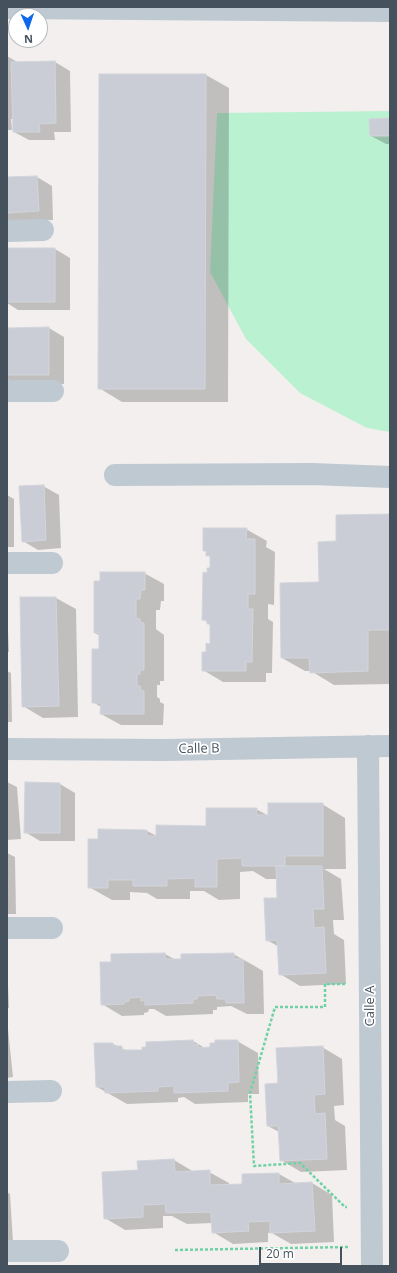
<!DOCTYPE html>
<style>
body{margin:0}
#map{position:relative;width:397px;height:1273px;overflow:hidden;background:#f2efee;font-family:"Open Sans",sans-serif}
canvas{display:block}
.frame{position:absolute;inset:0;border:8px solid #45525e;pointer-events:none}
.north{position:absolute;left:8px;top:8px;width:40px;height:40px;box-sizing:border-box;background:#fff;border:1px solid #b5babf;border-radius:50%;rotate:177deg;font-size:11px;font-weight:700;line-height:16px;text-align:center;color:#45525e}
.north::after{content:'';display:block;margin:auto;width:14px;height:18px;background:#0c69ee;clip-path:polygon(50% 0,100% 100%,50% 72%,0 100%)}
.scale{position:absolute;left:259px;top:1247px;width:83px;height:18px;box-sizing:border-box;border:2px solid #45525e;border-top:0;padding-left:5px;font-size:12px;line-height:14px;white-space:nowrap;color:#45525e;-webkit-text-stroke:3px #fff;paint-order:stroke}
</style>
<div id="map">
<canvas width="397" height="1273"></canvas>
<div class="frame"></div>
<div class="north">N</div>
<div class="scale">20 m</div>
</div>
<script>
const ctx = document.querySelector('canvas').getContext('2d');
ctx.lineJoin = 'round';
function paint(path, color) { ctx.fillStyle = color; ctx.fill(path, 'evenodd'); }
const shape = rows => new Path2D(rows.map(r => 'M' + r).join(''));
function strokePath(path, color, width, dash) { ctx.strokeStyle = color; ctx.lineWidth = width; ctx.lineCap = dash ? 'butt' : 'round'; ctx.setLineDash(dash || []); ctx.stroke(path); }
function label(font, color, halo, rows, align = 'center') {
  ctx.font = font + ' "Open Sans",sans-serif'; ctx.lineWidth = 3.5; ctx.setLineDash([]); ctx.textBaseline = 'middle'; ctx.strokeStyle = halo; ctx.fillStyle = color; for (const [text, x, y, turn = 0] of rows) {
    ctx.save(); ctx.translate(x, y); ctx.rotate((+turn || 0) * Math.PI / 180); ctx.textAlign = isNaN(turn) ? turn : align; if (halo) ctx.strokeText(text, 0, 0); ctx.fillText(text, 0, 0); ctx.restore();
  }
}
const green = shape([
 [390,111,390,432,367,428,300,393,246,339,210,272,217,113]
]);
const shadow = shape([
 [7,56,19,63,55,62,70,71,71,132,54,132,55,140,29,140,14,132,13,119,11,119,12,130,7,130],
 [206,75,229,88,228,402,122,402,99,388],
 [390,119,390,144,386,144,371,136],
 [37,177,52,186,53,220,7,222,7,178],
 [7,249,55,249,70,258,70,310,18,310,7,303],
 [49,328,64,337,64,384,15,383,7,379,7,329],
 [43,486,59,495,61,548,38,550,23,541],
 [7,495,14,499,14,547,7,547],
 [390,515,390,684,334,685,311,671,305,671,282,658,320,583,337,542],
 [246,529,267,541,266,547,275,552,274,605,268,604,268,619,273,622,272,673,266,673,266,682,223,682,203,670,207,653,211,645,211,625,203,619,208,574,211,569,211,557,207,555,207,552,204,550],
 [144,573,164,584,164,601,161,601,160,610,156,610,156,629,164,635,164,681,160,681,160,685,157,685,157,697,160,699,160,702,164,704,163,725,121,725,101,714,101,707,93,702,100,650,100,636,95,633],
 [21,598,56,598,76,609,78,717,43,718,23,706],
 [7,609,9,652,7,652],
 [7,671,11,673,12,722,7,722],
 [7,782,17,787,21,839,7,840],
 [26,783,60,784,75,793,75,841,40,841,25,832],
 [322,804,345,818,346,869,324,869,341,879,344,920,333,920,334,934,344,940,346,984,300,986,280,974,279,947,267,940,278,899,277,879,266,879,253,871,240,872,240,899,219,900,204,891,190,891,190,899,157,899,147,893,130,892,130,900,112,900,89,887,99,840,99,830,147,831,157,836,207,827,256,809,269,816],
 [7,853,15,857,16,914,7,914],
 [165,954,176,960,233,954,253,965,263,971,264,1014,247,1014,231,1006,217,1007,217,1010,213,1010,213,1014,166,1016,154,1009,149,1009,148,1012,144,1013,144,1015,122,1016,102,1004,112,963,112,955],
 [7,961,9,1008,7,1008],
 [7,1029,8,1029,13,1077,7,1078],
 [193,1041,205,1048,211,1048,216,1045,237,1041,258,1053,259,1094,248,1094,248,1102,195,1104,184,1097,178,1098,178,1102,127,1104,97,1087,96,1044,113,1044,128,1051,143,1051],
 [322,1047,342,1059,344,1105,334,1106,335,1120,345,1126,347,1170,301,1172,281,1160,279,1132,268,1126],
 [174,1160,194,1172,209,1172,229,1183,229,1185,243,1185,279,1174,297,1184,312,1183,332,1195,334,1242,291,1244,272,1233,268,1233,268,1242,233,1244,213,1232,213,1223,187,1224,172,1216,163,1216,163,1228,125,1230,105,1218,139,1171],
 [7,1192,10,1194,13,1242,7,1243]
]);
const building = shape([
 [55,61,56,123,39,124,40,132,13,132,11,62,55,61],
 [99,74,206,74,205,389,98,389,99,74],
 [390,118,390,136,370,136,369,119,390,118],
 [37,176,39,211,7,213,7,177,37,176],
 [7,248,55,248,55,302,7,302,7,248],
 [49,327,49,375,7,375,7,328,49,327],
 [44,485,46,540,22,542,19,486,44,485],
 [390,514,390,630,368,630,368,671,310,673,309,658,281,658,280,583,319,582,318,542,336,541,336,515,390,514],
 [203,528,247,528,246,539,255,539,255,594,248,594,248,609,253,609,252,662,246,662,246,671,202,671,202,652,206,652,206,643,210,644,210,624,207,624,207,620,202,620,203,572,207,573,207,568,210,568,210,556,206,556,206,551,203,551,203,528],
 [100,572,145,572,145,590,141,590,140,599,136,599,136,618,140,619,140,622,144,623,144,670,140,670,140,674,137,674,137,686,140,686,141,691,144,691,144,714,100,714,101,703,92,703,92,649,99,649,99,633,94,633,94,581,100,581,100,572],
 [20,597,56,597,59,706,22,707,20,597],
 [25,782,60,783,60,833,24,833,25,782],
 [268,803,323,803,323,856,285,856,285,866,242,866,242,858,217,859,217,887,195,887,195,878,167,879,167,886,133,886,133,880,108,880,108,888,88,888,88,839,98,839,98,829,147,830,147,836,156,836,156,825,206,826,206,808,257,808,256,815,268,815,268,803],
 [276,866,322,866,324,909,313,909,314,928,324,927,326,973,279,975,277,940,266,941,264,898,277,898,276,866],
 [165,953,165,959,181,959,181,954,234,953,234,959,243,959,244,1003,226,1003,225,999,217,999,216,995,197,996,197,999,193,999,193,1003,145,1005,145,1000,141,1001,141,997,129,998,129,1001,124,1002,124,1004,101,1005,100,962,111,962,111,954,165,953],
 [193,1040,194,1045,198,1044,198,1048,210,1047,210,1043,215,1043,215,1040,238,1040,239,1082,228,1083,228,1091,174,1093,174,1086,158,1087,158,1091,105,1093,105,1087,96,1087,94,1043,113,1043,113,1046,122,1046,122,1050,142,1050,142,1047,146,1047,146,1042,193,1040],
 [323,1046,325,1094,314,1095,315,1114,325,1113,327,1159,280,1161,278,1126,267,1126,265,1084,278,1083,276,1048,323,1046],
 [174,1159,175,1172,210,1170,210,1185,242,1184,242,1174,279,1173,279,1184,312,1182,315,1231,270,1233,270,1221,248,1222,249,1231,212,1233,211,1212,166,1213,165,1204,143,1205,143,1217,104,1219,102,1172,138,1170,137,1161,174,1159]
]);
const path = shape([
 [345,984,325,984,325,1007,275,1007,250,1093,254,1166,300,1163,345,1207,347,1207],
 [175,1250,348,1247]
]);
const minor = shape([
 [7,8,390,11],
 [7,231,43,230],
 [7,391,53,391],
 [115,475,312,474,390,477],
 [7,563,52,563],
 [368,746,372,1266],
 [7,749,165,750,390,746],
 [7,928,52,928],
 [7,1092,51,1091],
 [7,1251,58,1251]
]);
const streetNames = [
 ["Calle B",199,749,-1],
 ["Calle A",370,1006,-90]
];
paint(green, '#baf2d1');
paint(shadow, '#0003');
paint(building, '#cacdd5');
strokePath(building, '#d2d4db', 1);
strokePath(path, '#6fd2a4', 2.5, [3, 2]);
strokePath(minor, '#bec9d2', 22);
label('13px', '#45525e', '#fff', streetNames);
</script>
